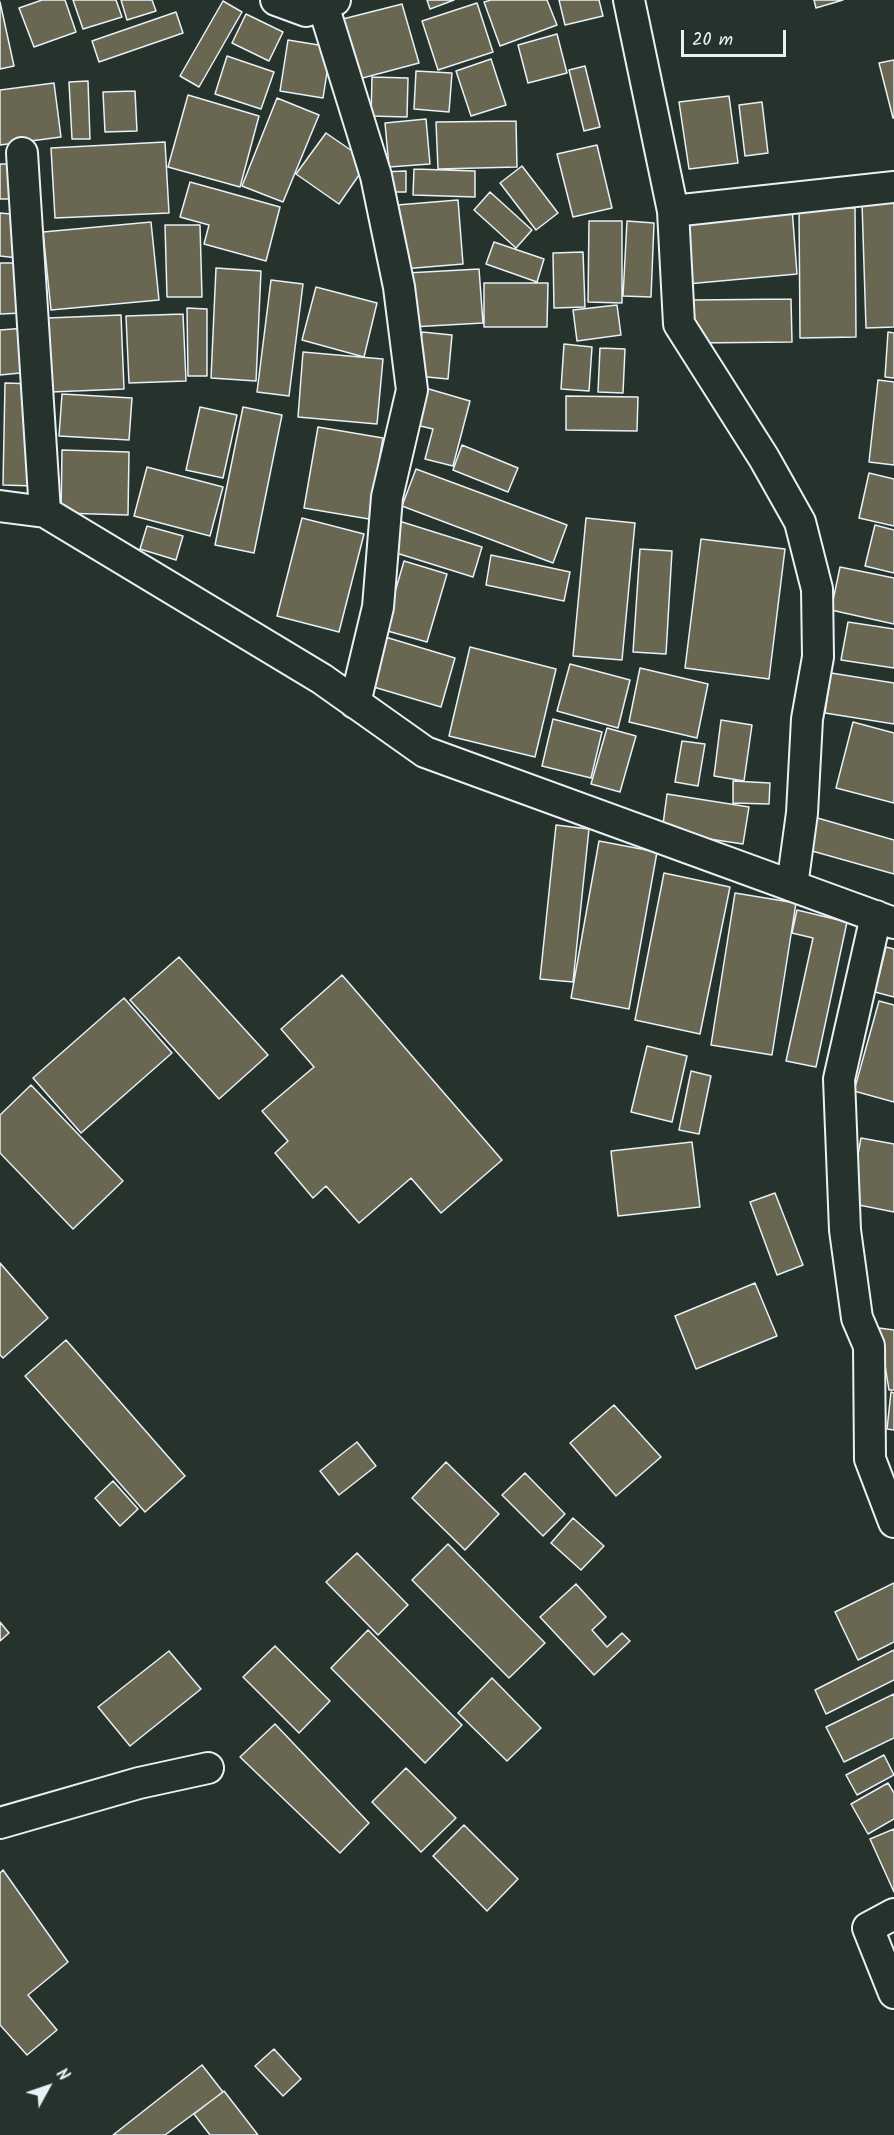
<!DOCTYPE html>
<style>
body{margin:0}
#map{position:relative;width:894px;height:2135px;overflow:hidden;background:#26332d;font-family:Kalam,sans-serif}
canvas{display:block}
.north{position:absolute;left:18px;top:2057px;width:60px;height:60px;-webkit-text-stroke:4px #26332d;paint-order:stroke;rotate:50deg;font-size:16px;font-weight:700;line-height:24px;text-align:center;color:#e8f1f8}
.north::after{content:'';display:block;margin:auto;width:21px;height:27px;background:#e8f1f8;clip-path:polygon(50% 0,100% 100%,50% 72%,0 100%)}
.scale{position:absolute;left:681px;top:30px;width:105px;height:27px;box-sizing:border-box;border:3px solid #e8f1f8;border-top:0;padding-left:8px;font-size:18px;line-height:21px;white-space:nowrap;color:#e8f1f8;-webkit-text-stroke:4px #26332d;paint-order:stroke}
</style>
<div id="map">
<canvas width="894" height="2135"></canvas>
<div class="north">N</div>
<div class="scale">20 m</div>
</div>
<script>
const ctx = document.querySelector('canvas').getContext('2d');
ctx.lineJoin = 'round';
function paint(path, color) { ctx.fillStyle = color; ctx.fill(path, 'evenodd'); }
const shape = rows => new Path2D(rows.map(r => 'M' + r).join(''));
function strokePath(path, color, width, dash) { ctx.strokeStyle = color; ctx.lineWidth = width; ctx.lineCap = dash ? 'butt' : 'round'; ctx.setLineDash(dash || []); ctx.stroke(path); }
const building = shape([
 [42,0,65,0,76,32,34,47,19,8,42,0],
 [73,0,116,0,122,17,83,29,73,0],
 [121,0,152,0,156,11,127,20,121,0],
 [427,0,454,0,430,9,427,0],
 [491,0,547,0,557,25,500,46,484,2,491,0],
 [559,0,599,0,603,16,565,25,559,0],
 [814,0,843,0,816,8,814,0],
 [223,1,242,12,199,87,180,76,223,1],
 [0,2,14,66,0,69,0,2],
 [477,3,493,52,438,70,422,21,477,3],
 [402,4,419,63,355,80,339,20,402,4],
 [176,12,183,33,99,62,92,41,176,12],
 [246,14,283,32,269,61,232,43,246,14],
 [557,34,567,73,528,83,518,45,557,34],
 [288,40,331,47,323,98,280,91,288,40],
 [227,56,274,72,261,109,215,94,227,56],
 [491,59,506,105,471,116,456,71,491,59],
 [894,60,894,118,893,118,879,63,894,60],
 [585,66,600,127,584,131,569,70,585,66],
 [416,71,452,73,449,112,414,109,416,71],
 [372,77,408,78,407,117,371,116,372,77],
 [88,81,90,139,72,139,69,82,88,81],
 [54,83,61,137,0,145,0,90,54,83],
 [135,91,137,131,105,132,103,92,135,91],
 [188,95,259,116,240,187,168,167,188,95],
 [729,96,738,163,689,169,679,102,729,96],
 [277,98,319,115,283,202,242,186,277,98],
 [762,102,768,153,745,156,739,105,762,102],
 [426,119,430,164,389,167,385,123,426,119],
 [516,121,517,167,438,169,436,122,516,121],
 [326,133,368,162,339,204,296,174,326,133],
 [165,142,169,213,55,218,51,148,165,142],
 [597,145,612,208,573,217,557,154,597,145],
 [0,164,8,164,9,199,0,199,0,164],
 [522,166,558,213,536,230,500,183,522,166],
 [414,169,475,171,475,197,413,195,414,169],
 [406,171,406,192,381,192,380,172,406,171],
 [190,182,280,207,266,261,204,244,209,225,180,217,190,182],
 [490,192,532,230,516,248,474,210,490,192],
 [458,200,463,264,403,269,397,205,458,200],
 [894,202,894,327,866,328,862,203,894,202],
 [792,208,797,274,687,284,681,217,792,208],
 [799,208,855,208,856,337,800,338,799,208],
 [0,213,22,215,18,258,0,256,0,213],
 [589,221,622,221,622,303,588,302,589,221],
 [627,221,654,223,651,297,623,296,627,221],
 [151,222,159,300,51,310,43,232,151,222],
 [165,225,200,225,202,297,167,297,165,225],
 [494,242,544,259,537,282,486,264,494,242],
 [583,252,585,307,554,308,553,253,583,252],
 [0,263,21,263,22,313,0,314,0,263],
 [216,268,261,271,256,381,211,378,216,268],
 [479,269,483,323,411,327,407,273,479,269],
 [271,280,303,284,289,396,257,392,271,280],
 [484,283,548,283,547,327,484,327,484,283],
 [316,287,377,303,364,357,302,340,316,287],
 [791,299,792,342,694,343,693,300,791,299],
 [617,305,621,335,577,341,573,310,617,305],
 [187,308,207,309,207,376,188,376,187,308],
 [183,314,186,381,129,383,126,316,183,314],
 [121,315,124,389,51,392,48,318,121,315],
 [26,328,30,372,0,375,0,330,26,328],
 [422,332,452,335,448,379,417,376,422,332],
 [888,332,894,333,894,378,885,377,888,332],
 [564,344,592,347,589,391,561,389,564,344],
 [600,348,625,349,623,393,598,392,600,348],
 [303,352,383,359,377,424,298,417,303,352],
 [878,380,894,382,894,465,869,462,878,380],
 [5,383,36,384,34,486,3,485,5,383],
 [422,387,470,401,453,466,425,459,433,429,412,424,422,387],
 [62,394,132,398,129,440,59,436,62,394],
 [566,396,638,397,637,431,566,430,566,396],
 [200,407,237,415,223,478,186,470,200,407],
 [243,407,282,415,254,553,215,545,243,407],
 [318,427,383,438,369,519,304,508,318,427],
 [462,445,518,468,508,492,453,470,462,445],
 [62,450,129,452,128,515,61,513,62,450],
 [147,467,223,487,210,536,134,516,147,467],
 [416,469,567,525,553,563,402,506,416,469],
 [869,473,894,479,894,526,859,518,869,473],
 [302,518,364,534,339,632,277,616,302,518],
 [586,518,635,523,622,660,573,656,586,518],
 [399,521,482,547,473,577,390,551,399,521],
 [875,525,894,530,894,573,865,566,875,525],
 [147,526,183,536,176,560,140,549,147,526],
 [701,539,785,549,769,679,685,668,701,539],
 [640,549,672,551,666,654,633,652,640,549],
 [491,555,570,572,564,601,486,585,491,555],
 [404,561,447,574,427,642,384,630,404,561],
 [840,567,894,578,894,624,831,610,840,567],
 [848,622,894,629,894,668,841,660,848,622],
 [382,636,455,658,441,707,367,685,382,636],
 [470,647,556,669,535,757,449,736,470,647],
 [570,664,630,680,618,728,557,711,570,664],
 [640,668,708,684,697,738,629,722,640,668],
 [831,673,894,683,894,724,825,713,831,673],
 [553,719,602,732,591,778,542,766,553,719],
 [721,720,752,725,744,781,714,776,721,720],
 [853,722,894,733,894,803,836,788,853,722],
 [607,728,636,736,620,792,591,784,607,728],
 [682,741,705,744,698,786,675,782,682,741],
 [733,781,770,783,769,804,733,803,733,781],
 [667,794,749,807,743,844,662,832,667,794],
 [814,817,894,840,894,874,805,849,814,817],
 [556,825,589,829,573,982,540,979,556,825],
 [599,841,657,852,629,1009,571,998,599,841],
 [664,873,730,887,700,1034,635,1020,664,873],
 [735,893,796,903,772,1055,711,1045,735,893],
 [797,910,847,922,816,1067,786,1061,813,938,792,933,797,910],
 [886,947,894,949,894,997,875,992,886,947],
 [179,957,268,1055,219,1099,130,1000,179,957],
 [342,975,502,1160,441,1213,411,1178,359,1223,326,1186,313,1198,275,1153,288,1141,262,1111,314,1067,281,1029,342,975],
 [124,998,172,1053,81,1133,33,1078,124,998],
 [879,1001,894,1005,894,1102,854,1091,879,1001],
 [647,1046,687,1056,672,1122,631,1112,647,1046],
 [691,1071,711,1076,699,1134,679,1130,691,1071],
 [31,1085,123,1181,73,1229,0,1153,0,1115,31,1085],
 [861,1138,894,1144,894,1212,849,1203,861,1138],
 [692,1142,700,1207,618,1216,611,1151,692,1142],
 [775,1193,803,1265,777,1275,750,1202,775,1193],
 [0,1263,48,1318,3,1358,0,1355,0,1263],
 [755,1283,777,1336,696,1369,675,1316,755,1283],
 [879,1328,894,1330,894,1390,889,1390,879,1328],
 [66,1340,185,1476,145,1512,25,1376,66,1340],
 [891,1392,894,1393,894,1430,887,1429,891,1392],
 [614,1405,661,1457,616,1496,570,1443,614,1405],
 [357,1442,376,1466,339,1495,320,1471,357,1442],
 [446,1462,499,1514,465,1550,412,1498,446,1462],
 [525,1473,565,1514,543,1536,502,1495,525,1473],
 [113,1481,138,1509,120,1526,95,1498,113,1481],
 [573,1518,604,1546,581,1570,551,1543,573,1518],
 [448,1544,545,1643,509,1678,412,1580,448,1544],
 [357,1553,408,1605,378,1635,326,1582,357,1553],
 [894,1583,894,1642,858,1660,835,1612,894,1583],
 [576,1584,606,1617,592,1630,607,1647,622,1633,630,1641,594,1675,540,1617,576,1584],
 [0,1622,9,1633,0,1641,0,1622],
 [368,1630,462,1725,425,1763,331,1668,368,1630],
 [275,1646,330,1701,299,1733,243,1677,275,1646],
 [894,1650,894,1680,826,1714,815,1690,894,1650],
 [169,1651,201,1689,130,1746,98,1707,169,1651],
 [492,1678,541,1728,507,1761,458,1713,492,1678],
 [894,1694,894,1738,844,1762,826,1727,894,1694],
 [275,1724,369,1823,340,1853,240,1757,275,1724],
 [884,1755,894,1775,857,1795,846,1775,884,1755],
 [406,1768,456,1818,421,1852,372,1802,406,1768],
 [888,1783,894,1793,894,1819,868,1834,851,1804,888,1783],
 [464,1825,518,1879,487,1911,433,1856,464,1825],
 [894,1829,894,1892,870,1839,894,1829],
 [3,1870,68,1962,28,1995,57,2030,27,2055,0,2025,0,1873,3,1870],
 [274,2049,301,2079,283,2096,255,2066,274,2049],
 [202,2065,223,2092,165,2135,113,2135,202,2065],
 [224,2091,258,2135,210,2135,194,2114,224,2091]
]);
const minor = shape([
 [276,0,306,11,335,0],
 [629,0,673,211,679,324,764,458,800,522,817,589,818,657,807,719,802,813,792,886],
 [323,5,376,176,399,287,412,390,387,497,378,607,355,703],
 [22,153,45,512],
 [673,211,894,187],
 [0,506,45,512,322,679,425,752,894,923],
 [876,916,839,1079,845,1230,857,1318,869,1346,870,1459,894,1522],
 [0,1823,139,1783,208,1768],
 [894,1914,868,1928,894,1993]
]);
paint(building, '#696652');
strokePath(building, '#e8f1f8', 1.5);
strokePath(minor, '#e8f1f8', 34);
strokePath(minor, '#26332d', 30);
</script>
